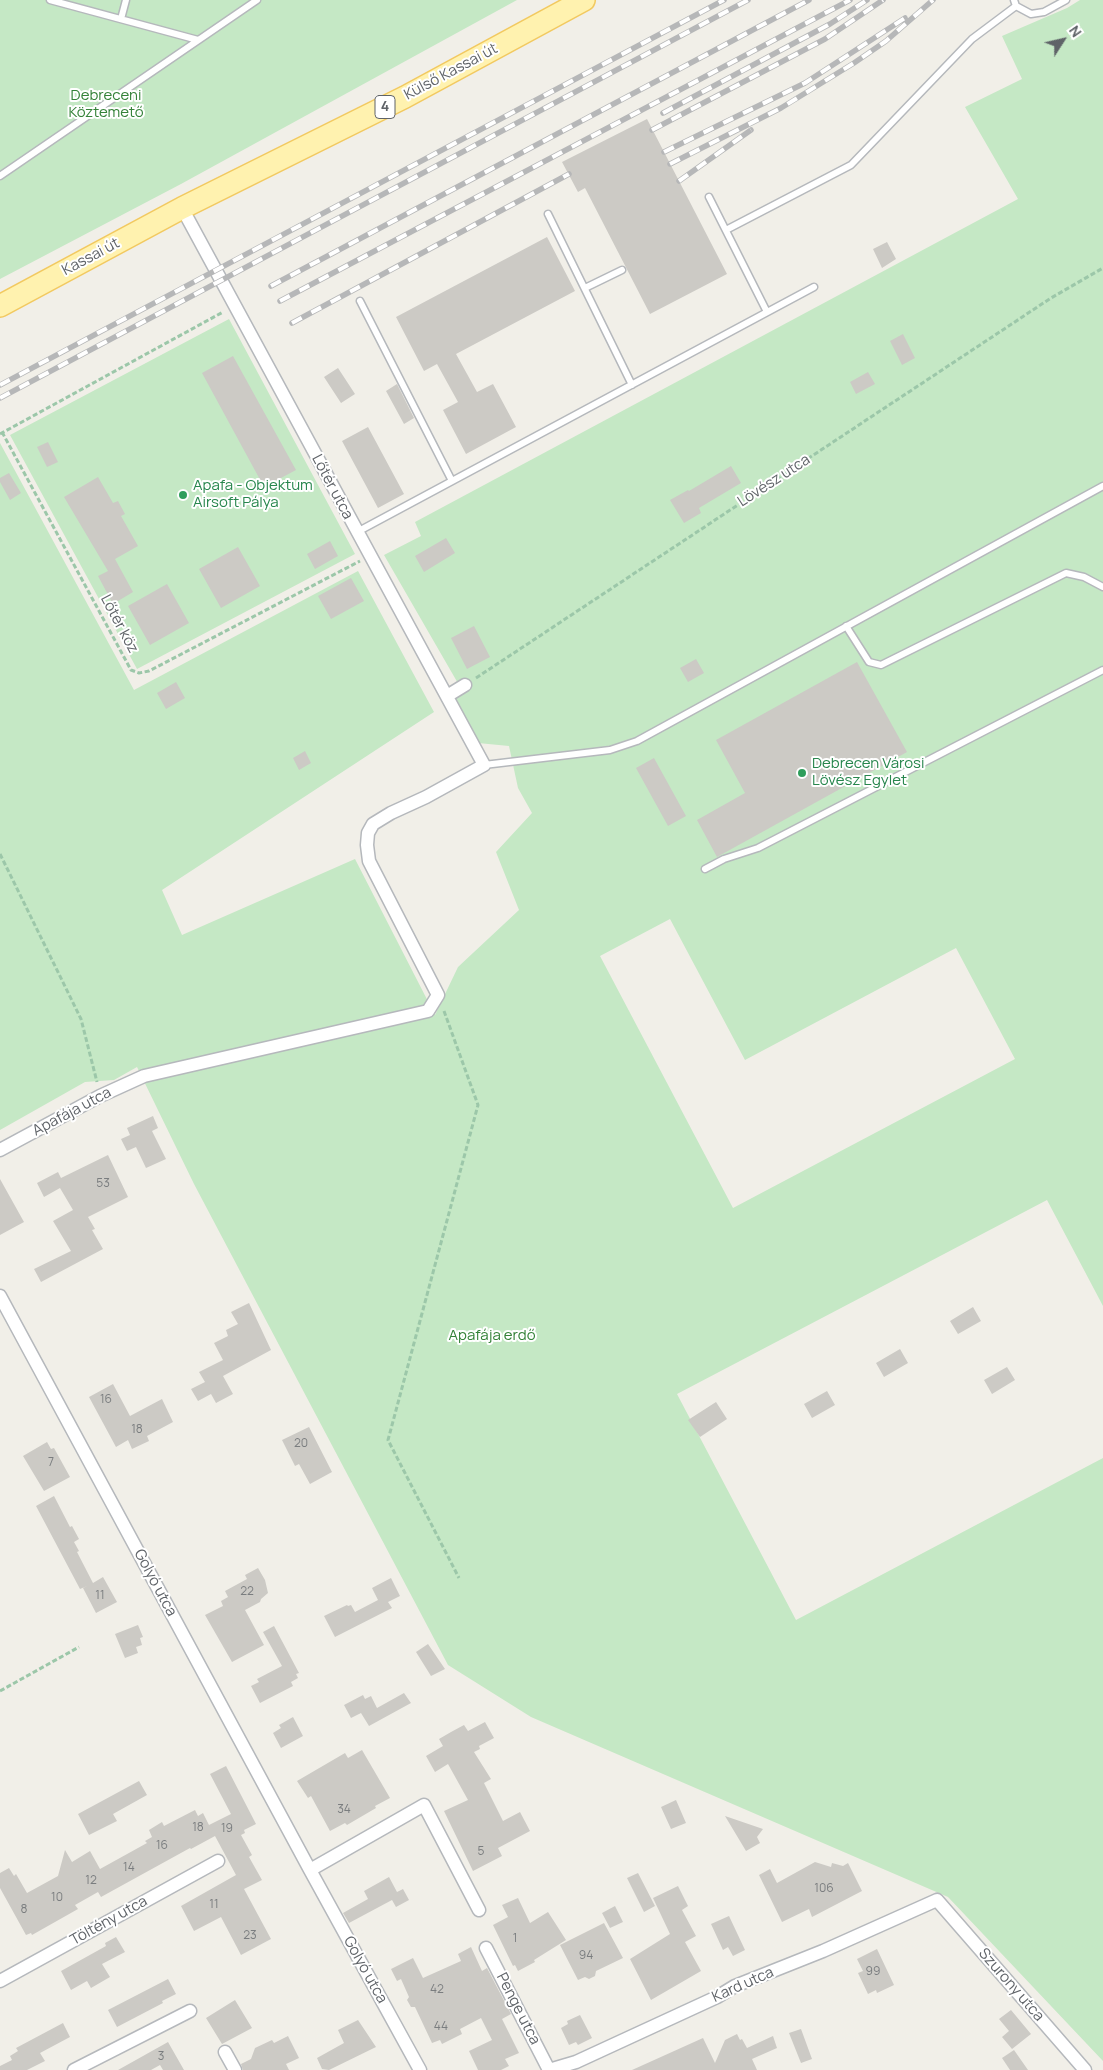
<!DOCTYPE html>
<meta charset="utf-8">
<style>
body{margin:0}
#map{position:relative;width:1103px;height:2070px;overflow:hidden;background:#f1efe8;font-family:Manrope,sans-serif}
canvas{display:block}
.north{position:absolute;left:1038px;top:15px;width:50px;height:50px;-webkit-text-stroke:4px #fff;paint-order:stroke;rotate:55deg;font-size:14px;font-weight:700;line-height:20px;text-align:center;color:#5f6368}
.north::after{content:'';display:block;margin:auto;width:18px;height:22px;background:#5f6368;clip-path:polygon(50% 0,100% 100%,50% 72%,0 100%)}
</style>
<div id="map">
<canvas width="1103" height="2070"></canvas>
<div class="north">N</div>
</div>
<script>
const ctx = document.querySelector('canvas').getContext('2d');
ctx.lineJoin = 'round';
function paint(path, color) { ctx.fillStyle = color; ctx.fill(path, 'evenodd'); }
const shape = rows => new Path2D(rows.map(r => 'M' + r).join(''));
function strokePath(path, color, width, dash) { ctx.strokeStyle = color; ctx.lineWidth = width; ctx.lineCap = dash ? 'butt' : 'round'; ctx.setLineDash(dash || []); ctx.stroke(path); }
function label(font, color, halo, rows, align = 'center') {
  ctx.font = font + ' Manrope,sans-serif'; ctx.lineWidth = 4; ctx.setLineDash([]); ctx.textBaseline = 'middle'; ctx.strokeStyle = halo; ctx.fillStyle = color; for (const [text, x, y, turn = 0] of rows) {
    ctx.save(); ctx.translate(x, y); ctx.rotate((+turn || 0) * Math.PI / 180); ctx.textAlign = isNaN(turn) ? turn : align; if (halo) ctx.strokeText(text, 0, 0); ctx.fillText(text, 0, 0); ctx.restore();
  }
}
const green = shape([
 [0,0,517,0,181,184,0,279],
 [1080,0,1103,0,1103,1306,1047,1200,677,1394,796,1620,1103,1458,1103,2061,948,1897,531,1717,448,1665,194,1184,137,1067,114,1080,85,1082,0,1130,0,443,134,690,358,571,434,712,162,890,182,935,355,859,435,1015,458,967,519,910,496,852,532,813,518,788,509,746,478,743,454,698,463,692,384,555,421,536,415,522,1018,199,965,107,1022,79,1002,36,1067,8],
 [670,919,745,1060,956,948,1015,1059,733,1208,600,956],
 [229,319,355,554,137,669,10,435]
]);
const building = shape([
 [647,119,727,274,650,314,585,188,578,192,562,162],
 [547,237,575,291,456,354,477,392,493,384,516,427,466,454,443,410,458,402,437,364,424,371,396,317],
 [887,242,896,259,882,268,873,249],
 [903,334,915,358,902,365,890,341],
 [233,356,296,470,264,487,202,373],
 [338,368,355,394,341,403,324,377],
 [868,372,875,384,856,394,850,382],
 [397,384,414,418,404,424,386,391],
 [368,427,404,494,378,508,342,441],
 [48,442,58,462,47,467,37,447],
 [731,466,741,483,699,508,701,513,684,523,670,500,688,490,689,491],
 [9,473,21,493,10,500,0,482,0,478],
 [98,477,113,503,118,501,125,514,121,516,138,546,115,559,133,592,113,604,98,576,108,571,64,497],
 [446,538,455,553,424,572,415,556],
 [330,541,338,556,315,569,307,554],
 [238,547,260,586,221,608,199,569],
 [351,578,364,601,331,619,318,596],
 [167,584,189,623,150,645,128,606],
 [474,626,490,657,467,669,451,638],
 [696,659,704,673,688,682,680,668],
 [857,662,907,752,717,857,697,820,745,793,716,740],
 [176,682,185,698,166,709,157,693],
 [305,751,311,763,299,770,293,758],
 [654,758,686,816,668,826,636,768],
 [153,1116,158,1128,152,1131,166,1159,146,1168,136,1147,127,1151,121,1139,130,1135,127,1128],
 [108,1155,128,1197,88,1217,95,1229,92,1230,103,1249,41,1282,34,1269,71,1251,53,1221,73,1210,60,1188,44,1197,37,1183,58,1172,61,1178],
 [0,1179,24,1222,0,1235],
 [249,1303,271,1350,223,1376,233,1394,216,1403,211,1394,198,1401,191,1389,205,1382,199,1372,223,1360,214,1343,228,1336,226,1330,238,1324,231,1312],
 [973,1307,981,1321,958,1334,950,1321],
 [900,1349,908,1363,884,1377,876,1363],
 [1007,1367,1015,1380,992,1394,984,1380],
 [113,1384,130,1416,162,1399,173,1422,147,1436,149,1441,132,1449,128,1440,116,1447,89,1397],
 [827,1391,835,1405,812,1418,804,1404],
 [716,1402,727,1419,700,1437,688,1420],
 [309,1427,332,1472,310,1484,299,1464,295,1466,282,1440],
 [47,1442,51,1449,54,1448,70,1477,44,1491,23,1456],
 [54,1496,70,1527,72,1526,79,1539,74,1542,79,1551,77,1552,93,1583,103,1577,117,1602,96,1613,83,1588,87,1586,80,1589,36,1506],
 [258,1568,265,1580,268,1593,261,1599,260,1602,245,1610,264,1645,232,1662,205,1615,223,1606,221,1601,228,1597,225,1591,247,1579,245,1575],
 [391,1578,400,1596,388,1602,392,1608,335,1637,324,1616,347,1605,348,1606,351,1605,355,1612,378,1600,372,1588],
 [138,1625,143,1637,140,1638,142,1645,136,1647,138,1653,125,1658,115,1634],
 [274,1626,299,1673,296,1674,298,1678,291,1682,293,1686,260,1703,251,1686,259,1682,257,1679,282,1666,263,1632],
 [428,1644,445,1669,431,1676,416,1652],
 [404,1693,411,1703,369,1726,361,1713,351,1718,344,1705,363,1695,365,1699,371,1696,377,1708],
 [293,1717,303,1736,281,1748,273,1733,281,1728,279,1725],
 [485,1722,494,1738,479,1746,480,1749,474,1752,491,1779,484,1783,503,1821,520,1812,530,1831,498,1848,502,1856,473,1871,444,1811,468,1800,448,1764,435,1772,426,1756,443,1746,439,1739,451,1732,464,1725,468,1731],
 [362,1750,390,1798,375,1806,376,1808,347,1825,345,1823,330,1831,311,1796,308,1798,297,1781,345,1753,348,1758],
 [226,1766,256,1824,244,1830,245,1833,241,1835,252,1855,249,1857,262,1880,244,1889,271,1939,241,1955,221,1917,194,1931,181,1906,236,1875,215,1836,191,1849,190,1848,101,1897,98,1892,75,1905,78,1909,32,1935,31,1933,26,1935,0,1888,0,1873,9,1868,14,1876,16,1874,27,1893,58,1876,65,1850,72,1862,90,1851,100,1869,147,1843,145,1841,152,1837,149,1830,162,1822,164,1826,195,1810,198,1816,203,1813,209,1825,231,1814,210,1774],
 [139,1781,147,1795,113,1814,117,1821,89,1835,78,1814],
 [676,1800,686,1823,671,1829,661,1807],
 [725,1816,763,1829,757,1837,760,1843,746,1851],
 [815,1862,831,1867,832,1863,843,1866,848,1863,862,1891,812,1917,809,1909,782,1922,759,1875,770,1869,777,1883],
 [638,1873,655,1906,644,1912,627,1878],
 [389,1877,397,1892,403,1889,409,1900,396,1907,392,1900,349,1923,343,1913,368,1899,364,1891],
 [678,1886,688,1906,682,1910,696,1936,685,1942,701,1971,651,2000,630,1959,670,1934,653,1898],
 [518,1898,530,1923,548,1912,566,1940,534,1960,535,1962,518,1971,515,1965,513,1966,493,1925,508,1917,502,1905],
 [615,1906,623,1922,610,1928,602,1913],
 [729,1916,745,1950,733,1956,728,1947,723,1950,711,1924],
 [604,1923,623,1958,596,1971,595,1976,589,1979,585,1977,578,1980,560,1945],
 [116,1937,125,1952,102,1964,110,1977,91,1988,87,1981,71,1990,61,1971,106,1946,105,1943],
 [471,1947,482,1971,487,1968,511,2014,502,2019,519,2053,505,2059,509,2066,501,2070,478,2070,469,2051,492,2040,481,2018,460,2029,462,2034,442,2044,440,2040,432,2043,415,2007,411,2007,407,2000,409,1997,401,1979,397,1981,391,1969,413,1958,423,1978,461,1961,458,1954],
 [877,1949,894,1985,877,1993,876,1990,868,1994,858,1973,863,1971,857,1959],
 [168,1979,176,1994,162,2001,163,2003,117,2027,108,2010],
 [235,2000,252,2028,222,2044,206,2018],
 [1011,2010,1031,2034,1012,2049,1002,2037,1009,2031,999,2019],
 [580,2015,592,2038,578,2045,576,2042,569,2045,561,2028,568,2024,567,2021],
 [358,2020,376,2047,329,2070,322,2069,317,2058,344,2043,338,2030],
 [63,2023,70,2037,40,2053,45,2061,27,2070,0,2070,0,2066,12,2060,10,2056,18,2051,16,2048],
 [801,2029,812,2059,801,2063,789,2033],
 [737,2034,740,2040,742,2039,747,2048,773,2036,777,2048,752,2059,757,2070,632,2070,703,2038,715,2063,725,2040],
 [288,2036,299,2058,286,2064,289,2070,243,2070,241,2064,251,2059,255,2048,272,2040,274,2043],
 [168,2042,184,2070,163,2070,160,2065,151,2070,118,2070],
 [1014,2050,1028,2070,1010,2070,1002,2058]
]);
const path = shape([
 [2,432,131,670,139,673,149,671,360,561],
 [0,434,223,312],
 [476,678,1051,298,1103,268],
 [0,854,81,1019,97,1082],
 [444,1011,478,1105,388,1440,459,1578],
 [0,1691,79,1647]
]);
const service = shape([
 [50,0,198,40],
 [1014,0,1016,6,1031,14,1044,12,1066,0],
 [121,19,126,0],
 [0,176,257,0],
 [709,197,767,312],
 [548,214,632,385],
 [726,230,851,165,972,39,1016,6],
 [585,288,622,270],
 [360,301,452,481],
 [357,532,814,287],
 [846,626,869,662,881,665,1066,573,1084,577,1103,587],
 [484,765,610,750,637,741,1103,486],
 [705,869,724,859,758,848,1103,670]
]);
const minor = shape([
 [447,696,465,685],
 [0,1150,100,1096,144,1076,428,1011,438,995,369,861,367,845,368,833,373,824,391,813,426,797,484,765,182,208],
 [0,1296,310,1870,420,2070],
 [310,1870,424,1805,479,1910],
 [486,1948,549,2070],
 [0,1981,218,1861],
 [225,2052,235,2070],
 [74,2070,190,2011],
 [549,2070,576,2062,717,1997,735,1986,823,1951,937,1900,1085,2070]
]);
const primary = shape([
 [0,306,182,208,405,97,584,0]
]);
const rail = shape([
 [663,113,830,24,867,0],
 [652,130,825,39,883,0],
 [664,152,805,83,905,18],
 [670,164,781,108,854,63,886,41,933,0],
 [679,181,751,130],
 [271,286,809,0],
 [280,301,850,0],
 [292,323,569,174],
 [0,385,724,0],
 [0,398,748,0]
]);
const markers = [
 [183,495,5,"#2e9e5b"],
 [802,773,5,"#2e9e5b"]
];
const numberNames = [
 ["53",103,1184],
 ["16",106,1400],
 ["18",137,1430],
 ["20",301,1444],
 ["7",51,1463],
 ["22",247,1592],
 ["11",100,1596],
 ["34",344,1810],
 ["18",198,1828],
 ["19",227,1829],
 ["16",162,1846],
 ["5",481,1852],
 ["14",129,1868],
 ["12",91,1881],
 ["106",824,1889],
 ["10",57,1898],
 ["11",214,1905],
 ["8",24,1910],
 ["23",250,1936],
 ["1",515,1939],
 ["94",586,1956],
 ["99",873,1972],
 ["42",437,1990],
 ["44",441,2027],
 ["3",161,2057]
];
const shields = [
 [385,107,20]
];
const shieldNames = [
 ["4",385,107]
];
const streetNames = [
 ["Külső Kassai út",451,72,-28],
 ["Kassai út",91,257,-28],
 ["Lövész utca",774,481,-33],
 ["Lőtér utca",332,487,62],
 ["Lőtér köz",119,624,62],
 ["Apafája utca",72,1112,-28],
 ["Golyó utca",155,1583,62],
 ["Töltény utca",109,1921,-29],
 ["Golyó utca",365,1970,61],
 ["Kard utca",743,1985,-24],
 ["Szurony utca",1011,1985,49],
 ["Penge utca",518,2009,63]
];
const parkNames = [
 ["Debreceni",106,96],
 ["Köztemető",106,113],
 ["Apafája erdő",492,1336]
];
const leisureNames = [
 ["Apafa - Objektum",193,486],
 ["Airsoft Pálya",193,503],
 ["Debrecen Városi",812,764],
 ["Lövész Egylet",812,781]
];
paint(green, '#c5e8c5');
paint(building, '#cccac5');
strokePath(service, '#b5b8bc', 9);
strokePath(minor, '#b5b8bc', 15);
strokePath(primary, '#f2c960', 24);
strokePath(path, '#9cc7a9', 3, [5, 2.5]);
strokePath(service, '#fff', 6);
strokePath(minor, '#fff', 12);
strokePath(primary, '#fff2af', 21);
strokePath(rail, '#b6b7b8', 5.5);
strokePath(rail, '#fff', 4, [11]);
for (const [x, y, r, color] of markers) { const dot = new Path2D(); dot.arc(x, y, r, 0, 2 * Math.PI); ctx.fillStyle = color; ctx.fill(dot); strokePath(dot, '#fff', 2); }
label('12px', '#7a7d7f', null, numberNames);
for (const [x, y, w] of shields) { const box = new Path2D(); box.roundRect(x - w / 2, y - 11.5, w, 23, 4); ctx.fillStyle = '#fff'; ctx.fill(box); strokePath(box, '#5f6368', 1); }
label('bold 14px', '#5f6368', null, shieldNames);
label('15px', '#5f6368', '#fff', streetNames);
label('15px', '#348238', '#fff', parkNames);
label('15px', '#27864d', '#fff', leisureNames, 'left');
</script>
